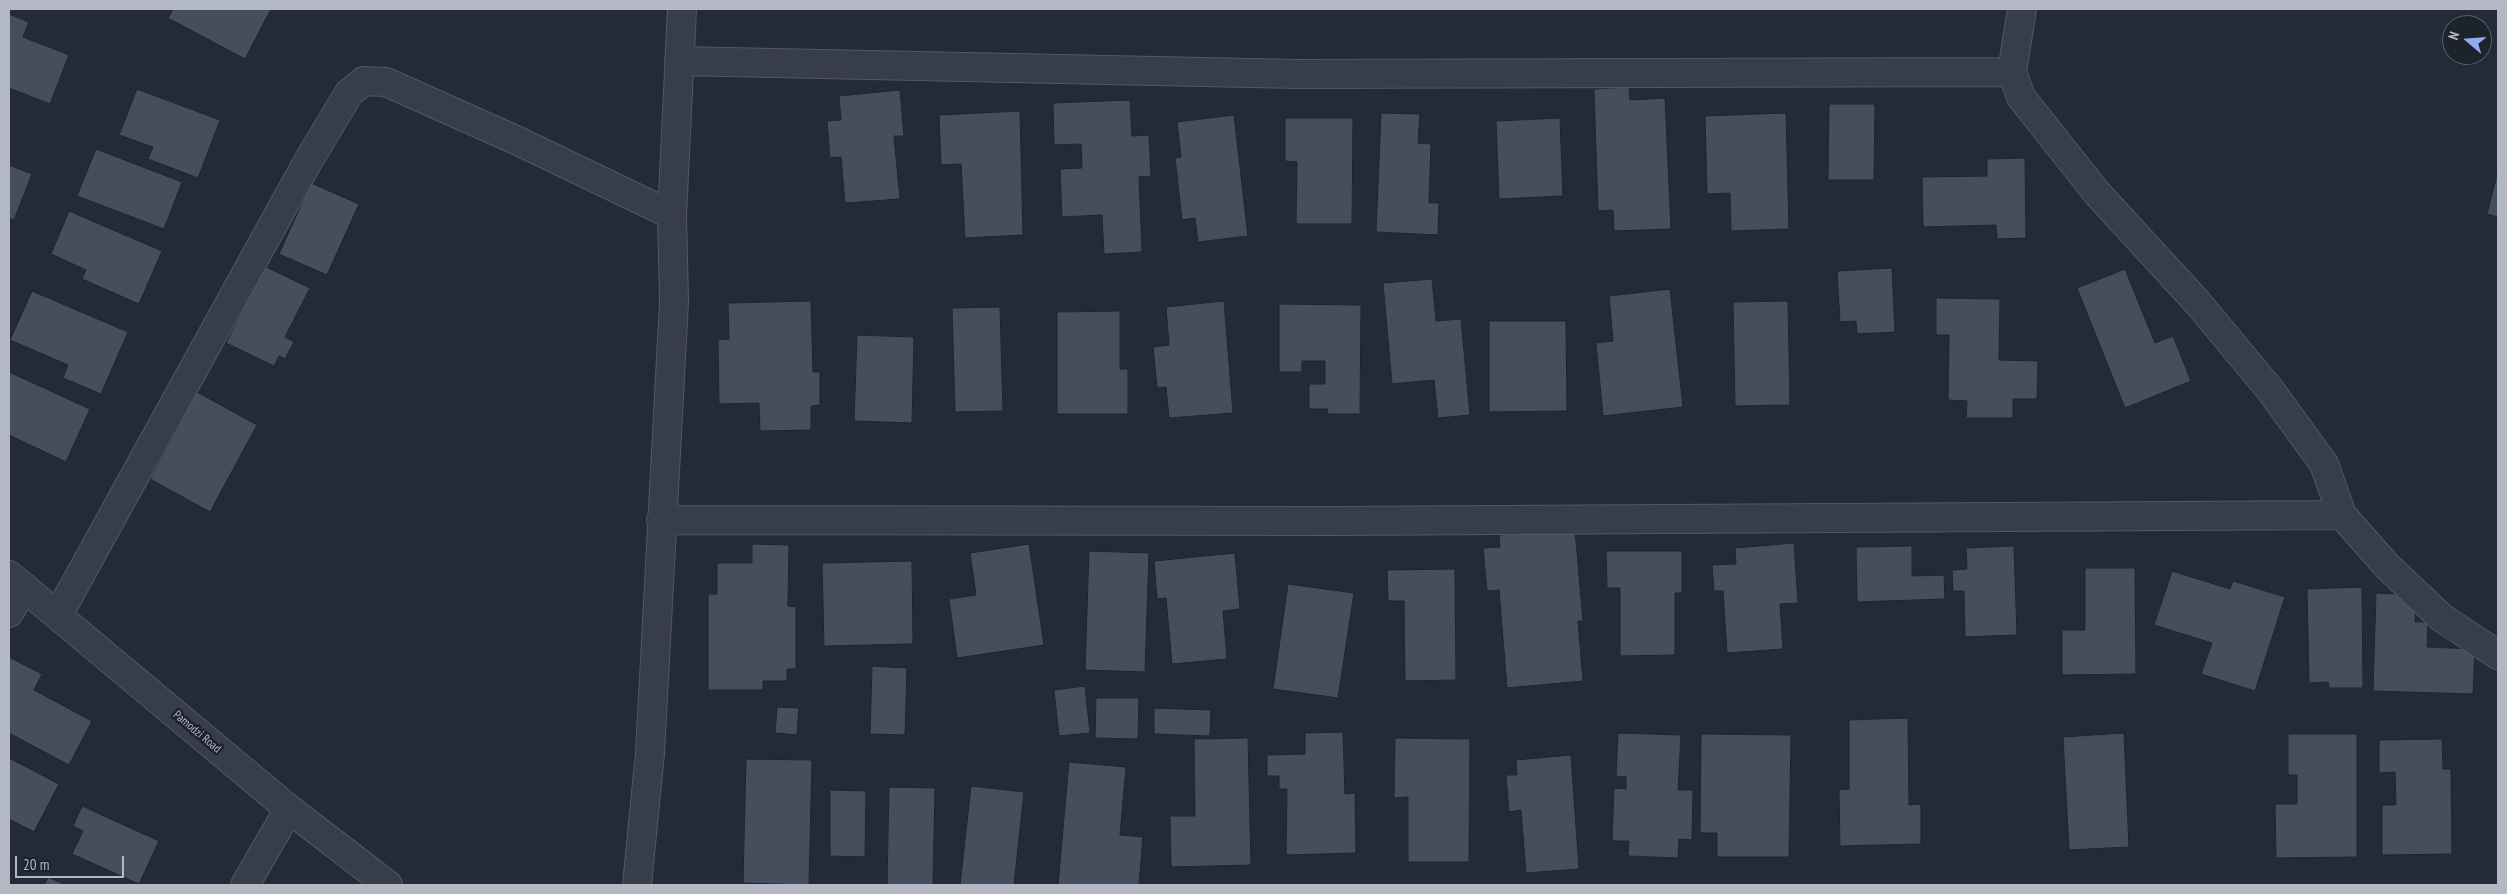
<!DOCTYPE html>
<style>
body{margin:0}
#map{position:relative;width:2507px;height:894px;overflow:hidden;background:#242b38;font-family:"PT Sans Narrow",sans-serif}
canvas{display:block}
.frame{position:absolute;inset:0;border:10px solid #b3b8c4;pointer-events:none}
.north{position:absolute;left:2442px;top:15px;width:50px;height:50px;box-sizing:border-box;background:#1d232d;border:1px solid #595f69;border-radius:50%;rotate:288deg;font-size:14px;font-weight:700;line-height:20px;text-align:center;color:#b3b8c4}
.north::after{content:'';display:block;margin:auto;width:18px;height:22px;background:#8faeed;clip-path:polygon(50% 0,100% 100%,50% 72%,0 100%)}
.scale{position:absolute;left:15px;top:856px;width:109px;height:22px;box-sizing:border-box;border:2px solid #b3b8c4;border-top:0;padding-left:6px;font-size:15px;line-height:18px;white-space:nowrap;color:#b3b8c4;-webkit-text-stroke:4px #1d232d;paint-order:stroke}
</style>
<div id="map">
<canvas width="2507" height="894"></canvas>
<div class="frame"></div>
<div class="north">N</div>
<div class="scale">20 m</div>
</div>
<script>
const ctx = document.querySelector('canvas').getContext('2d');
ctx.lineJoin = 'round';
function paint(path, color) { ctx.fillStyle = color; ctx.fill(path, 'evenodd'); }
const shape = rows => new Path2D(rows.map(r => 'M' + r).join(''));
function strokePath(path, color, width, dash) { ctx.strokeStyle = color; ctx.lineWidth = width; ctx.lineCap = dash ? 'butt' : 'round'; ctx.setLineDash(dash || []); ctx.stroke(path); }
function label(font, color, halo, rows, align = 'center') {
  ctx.font = font + ' "PT Sans Narrow",sans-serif'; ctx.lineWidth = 5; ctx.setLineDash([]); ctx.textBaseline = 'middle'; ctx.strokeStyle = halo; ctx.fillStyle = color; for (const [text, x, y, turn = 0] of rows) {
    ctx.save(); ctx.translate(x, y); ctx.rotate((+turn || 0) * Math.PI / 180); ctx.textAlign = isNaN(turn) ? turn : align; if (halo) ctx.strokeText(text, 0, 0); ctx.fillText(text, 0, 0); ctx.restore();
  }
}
const building = shape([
 [173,9,271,9,245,59,168,18,173,9],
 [9,14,29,22,23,37,69,55,50,104,9,88,9,14],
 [1629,87,1630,100,1665,98,1671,229,1614,231,1613,210,1598,211,1594,89,1629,87],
 [137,89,220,120,198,178,148,159,153,147,119,135,137,89],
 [900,90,904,136,894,136,900,199,845,203,841,157,830,158,827,121,841,120,839,96,900,90],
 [1130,100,1132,136,1149,135,1151,176,1139,177,1142,252,1104,254,1102,215,1062,217,1060,169,1082,168,1081,144,1054,145,1053,103,1130,100],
 [1829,104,1875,104,1874,180,1828,180,1829,104],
 [1020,111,1023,235,965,238,961,164,941,165,939,115,1020,111],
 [1381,113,1420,114,1418,143,1431,144,1429,203,1439,203,1438,235,1376,232,1381,113],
 [1786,113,1789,229,1731,231,1730,193,1707,194,1705,116,1786,113],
 [1234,115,1248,236,1198,242,1195,218,1182,220,1175,158,1181,157,1177,122,1234,115],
 [1285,118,1353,118,1352,224,1296,224,1297,162,1285,161,1285,118],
 [1560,118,1563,196,1499,199,1496,121,1560,118],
 [96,149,182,182,164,229,77,196,96,149],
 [2025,158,2026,238,1997,239,1996,225,1923,227,1922,177,1987,176,1987,159,2025,158],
 [9,165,32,174,14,220,9,218,9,165],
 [2498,171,2498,217,2487,214,2498,171],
 [311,183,359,204,327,275,279,254,311,183],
 [69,211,162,251,139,304,82,279,86,270,51,254,69,211],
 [264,266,310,288,285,337,294,342,285,359,279,356,274,366,226,343,264,266],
 [1892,268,1895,332,1857,334,1856,321,1840,322,1837,271,1892,268],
 [2125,269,2155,343,2173,336,2191,381,2125,408,2077,288,2125,269],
 [1432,279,1436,321,1461,319,1470,415,1438,418,1434,380,1392,384,1383,283,1432,279],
 [1670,289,1683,407,1603,416,1596,343,1613,341,1609,296,1670,289],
 [32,291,128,332,101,394,63,378,68,365,10,340,32,291],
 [1936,298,2000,299,1999,360,2038,361,2037,399,2013,399,2013,418,1966,418,1967,401,1948,400,1949,335,1936,335,1936,298],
 [811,301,813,372,820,372,820,405,811,406,811,430,760,431,759,403,719,404,718,340,729,339,728,303,811,301],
 [1224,301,1233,413,1169,418,1166,387,1157,388,1153,347,1169,345,1166,307,1224,301],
 [1788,301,1790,405,1735,406,1733,302,1788,301],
 [1279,304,1361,305,1360,414,1327,414,1328,409,1309,409,1309,384,1325,384,1325,361,1302,361,1302,372,1279,372,1279,304],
 [1000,307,1003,411,955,412,952,308,1000,307],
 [1120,311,1120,369,1128,369,1128,414,1057,414,1057,312,1120,311],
 [1489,321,1566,321,1567,411,1489,412,1489,321],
 [857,335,914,337,912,423,854,421,857,335],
 [9,372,90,409,66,462,9,435,9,372],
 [197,392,257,425,210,512,150,479,197,392],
 [1575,529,1583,621,1578,621,1583,681,1507,688,1499,590,1487,591,1483,548,1500,547,1499,535,1575,529],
 [1794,543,1798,603,1780,604,1783,649,1727,653,1723,591,1714,591,1712,565,1736,564,1735,548,1794,543],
 [752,544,789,545,788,606,796,607,796,669,787,669,787,681,763,681,763,690,708,690,708,594,717,594,717,563,752,563,752,544],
 [1029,544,1044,645,957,658,949,599,976,595,970,553,1029,544],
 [1912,546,1912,576,1944,575,1945,599,1857,602,1856,547,1912,546],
 [2014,546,2017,635,1965,637,1964,591,1953,591,1952,570,1967,569,1966,548,2014,546],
 [1089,551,1149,553,1145,672,1085,670,1089,551],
 [1606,551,1682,551,1682,593,1675,593,1675,655,1620,656,1620,588,1607,588,1606,551],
 [1235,553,1240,609,1223,611,1227,659,1172,664,1166,598,1157,599,1154,561,1235,553],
 [912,561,913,644,824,646,822,563,912,561],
 [2085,568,2135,568,2136,674,2062,675,2062,630,2085,630,2085,568],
 [1455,569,1456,680,1405,681,1404,601,1388,601,1387,570,1455,569],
 [2172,571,2230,589,2233,581,2285,597,2255,691,2201,674,2212,643,2154,625,2172,571],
 [1288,584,1354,593,1338,698,1273,689,1288,584],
 [2362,587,2363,688,2329,688,2328,682,2309,683,2307,589,2362,587],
 [2376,593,2416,595,2415,622,2428,622,2427,647,2475,649,2473,694,2373,691,2376,593],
 [9,657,42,674,34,690,92,721,69,765,9,733,9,657],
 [872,666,907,668,905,735,870,734,872,666],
 [1085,686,1090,733,1059,736,1054,690,1085,686],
 [1096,698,1139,698,1138,739,1095,738,1096,698],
 [777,707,799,708,797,735,775,733,777,707],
 [1154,708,1211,710,1210,736,1154,734,1154,708],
 [1908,718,1909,805,1921,804,1921,844,1840,846,1839,790,1849,789,1849,720,1908,718],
 [1343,732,1345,794,1355,793,1356,853,1286,855,1287,789,1279,789,1279,776,1267,776,1267,755,1305,754,1305,733,1343,732],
 [1618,733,1681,735,1678,790,1693,790,1692,840,1679,839,1678,858,1628,856,1629,841,1612,841,1614,788,1626,789,1626,777,1616,776,1618,733],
 [2124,733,2129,847,2069,850,2063,737,2124,733],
 [1701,734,1791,735,1789,857,1717,857,1717,833,1700,833,1701,734],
 [2288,734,2357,734,2357,857,2276,858,2275,804,2297,804,2297,775,2288,775,2288,734],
 [1248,738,1251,865,1171,867,1170,816,1195,816,1194,739,1248,738],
 [1395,738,1470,739,1469,862,1408,862,1408,797,1394,798,1395,738],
 [2442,739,2443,769,2451,769,2452,854,2382,855,2382,805,2396,805,2395,772,2379,773,2379,740,2442,739],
 [1571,755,1579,869,1526,873,1521,810,1509,812,1506,775,1517,775,1516,760,1571,755],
 [9,758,59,784,34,832,9,819,9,758],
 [746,759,812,760,809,885,743,883,746,759],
 [1069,762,1126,767,1120,835,1143,837,1139,885,1058,885,1069,762],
 [971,786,1024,792,1014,885,960,885,971,786],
 [889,787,935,788,933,885,887,885,889,787],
 [830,790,866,791,865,857,830,856,830,790],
 [82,806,159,841,139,884,72,854,83,831,73,826,82,806],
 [48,877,66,885,44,885,48,877]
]);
const minor = shape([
 [2022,9,2012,72,2021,97,2097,193,2198,303,2271,391,2324,464,2342,515,2388,567,2442,618,2498,655],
 [679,61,1298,74,2012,72],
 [661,520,1333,521,2342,515],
 [9,613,24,587],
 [58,615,307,163,349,93,364,81,386,82,518,141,672,215],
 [245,885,289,809],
 [637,885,650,753,674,302,672,215,682,9]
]);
const tertiary = shape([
 [9,575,289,809,388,885]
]);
const streetNames = [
 ["Pamodzi Road",197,732,40]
];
paint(building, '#454e5c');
strokePath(building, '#1f252f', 1);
strokePath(minor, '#535863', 30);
strokePath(tertiary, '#535863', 30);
strokePath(minor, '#373d49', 28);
strokePath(tertiary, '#373d49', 28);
label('12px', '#b3b8c4', '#1d232d', streetNames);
</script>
